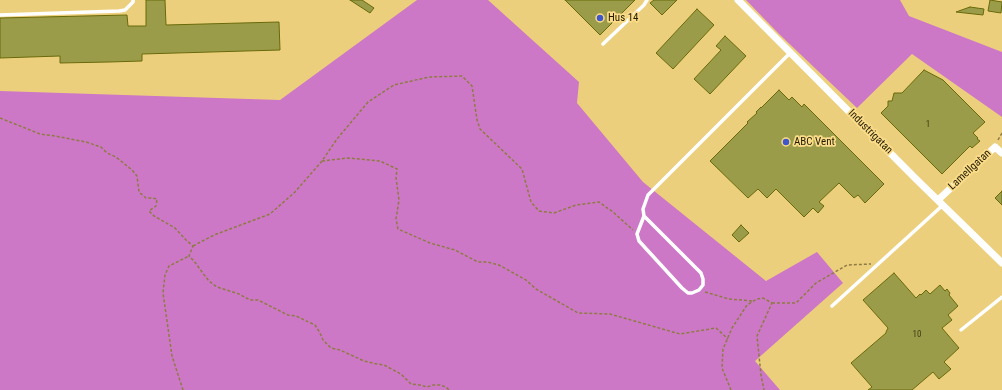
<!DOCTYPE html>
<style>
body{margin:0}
canvas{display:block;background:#eccf7c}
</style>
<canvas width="1002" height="390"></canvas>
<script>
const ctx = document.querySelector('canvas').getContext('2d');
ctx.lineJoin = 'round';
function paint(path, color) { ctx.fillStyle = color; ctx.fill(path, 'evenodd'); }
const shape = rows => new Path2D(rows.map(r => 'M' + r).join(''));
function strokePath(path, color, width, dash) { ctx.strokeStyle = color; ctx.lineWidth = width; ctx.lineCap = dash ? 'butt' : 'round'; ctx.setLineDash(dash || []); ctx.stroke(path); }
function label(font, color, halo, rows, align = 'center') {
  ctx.font = font + ' "Roboto Condensed",sans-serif'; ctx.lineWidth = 3.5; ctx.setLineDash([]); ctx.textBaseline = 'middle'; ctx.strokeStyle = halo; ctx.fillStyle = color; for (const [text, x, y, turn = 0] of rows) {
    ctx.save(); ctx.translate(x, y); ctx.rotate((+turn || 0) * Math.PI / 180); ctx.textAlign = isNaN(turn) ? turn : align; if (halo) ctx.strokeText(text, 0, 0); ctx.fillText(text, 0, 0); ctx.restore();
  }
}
const forest = shape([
 [417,0,488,0,579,82,577,103,643,182,766,281,817,252,843,283,755,361,780,390,0,390,0,91,280,100],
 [746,0,900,0,909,16,1002,52,1002,117,912,54,857,108,779,34]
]);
const building = shape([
 [146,0,165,0,166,25,279,22,280,50,142,54,142,61,109,62,60,63,60,56,0,58,0,18,127,15,128,26,146,26,146,0],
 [350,0,362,0,374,8,370,13,350,0],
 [565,0,635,0,600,35,565,0],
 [654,0,677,0,662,15,650,3,654,0],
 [990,0,1002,2,1001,13,988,11,990,0],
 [970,7,984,9,983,15,956,12,970,7],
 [697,9,714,25,673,69,656,53,697,9],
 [725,36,746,56,710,94,694,79,721,50,716,46,725,36],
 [924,70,943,80,985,122,973,133,978,138,977,139,980,141,972,148,970,146,942,174,881,113,888,106,888,101,892,101,894,93,902,93,924,70],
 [779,90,789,100,792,97,802,107,804,104,884,184,865,203,858,195,854,198,839,183,819,202,824,206,818,213,813,208,804,217,776,189,767,198,758,189,748,198,710,161,748,123,747,122,757,113,756,112,761,107,761,108,779,90],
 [1002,191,1002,205,995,198,1002,191],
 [741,225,749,233,739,242,732,235,741,225],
 [894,273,916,298,920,294,921,295,926,290,930,294,940,285,945,291,947,289,950,293,949,295,958,306,948,315,952,320,942,328,959,348,944,362,951,369,939,379,933,372,912,390,868,390,872,387,851,363,886,333,886,332,888,328,863,300,894,273]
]);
const path = shape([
 [0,118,40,134,55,136,86,142,101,147,107,153,116,157,132,170,137,176,139,192,146,198,152,198,157,199,156,206,149,211,154,216,175,228,186,240,193,246,189,256,194,261,205,276,209,281,217,287,239,294,250,300,258,300,288,315,296,316,315,325,320,333,323,340,331,348,340,350,364,361,377,364,384,365,401,374,411,384,420,385,427,387,433,385,440,385,446,387,449,390],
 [998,140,1002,133],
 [322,161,348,158,380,161,397,169,396,178,399,200,396,219,398,229,430,243,455,250,478,262,487,262,499,265,526,280,536,289,578,313,610,314,680,334,716,328,728,339],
 [193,246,214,235,270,214,295,192,322,161,337,139,368,102,394,85,429,77,462,76,472,86,477,120,480,129,522,169,531,202,539,211,554,213,576,205,599,202,613,212,633,230],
 [705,292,729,299,753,301],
 [772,303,796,303,816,283,847,265,871,264],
 [183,390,172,356,163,293,165,275,169,266,189,256],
 [731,390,722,368,723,349,732,328,747,305,757,299,763,298,772,303,757,336,761,375,764,390]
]);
const lane = shape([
 [0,15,119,11,125,10,133,2,133,0],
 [603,44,644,5,647,0],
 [644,216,701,273,703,279,703,285,699,290,692,293,688,293,682,288,639,241,637,234,644,216,643,209,648,195,790,53],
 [832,306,943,205],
 [961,330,1002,297]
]);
const street = shape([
 [738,0,916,179,1002,263],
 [938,200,995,147,1002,153]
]);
const markers = [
 [600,18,4,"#4057ca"],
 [786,142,4,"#4057ca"]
];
const numberNames = [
 ["1",928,125],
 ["10",917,335]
];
const poiNames = [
 ["Hus 14",608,18],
 ["ABC Vent",794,142]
];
const streetNames = [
 ["Industrigatan",870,132,45],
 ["Lamellgatan",970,170,-43]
];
paint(forest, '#cd78c6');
paint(building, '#9b9c49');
strokePath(building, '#696a0a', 1);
strokePath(path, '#8e7b43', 1.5, [3, 2]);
strokePath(lane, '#fff', 3.5);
strokePath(street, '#fff', 7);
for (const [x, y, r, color] of markers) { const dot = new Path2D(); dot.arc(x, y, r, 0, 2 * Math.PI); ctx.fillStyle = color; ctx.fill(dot); strokePath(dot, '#fadc89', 1.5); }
label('9px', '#423c14', null, numberNames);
label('11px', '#241c02', '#fadc89', poiNames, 'left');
label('11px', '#241c02', '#fadc89', streetNames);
</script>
